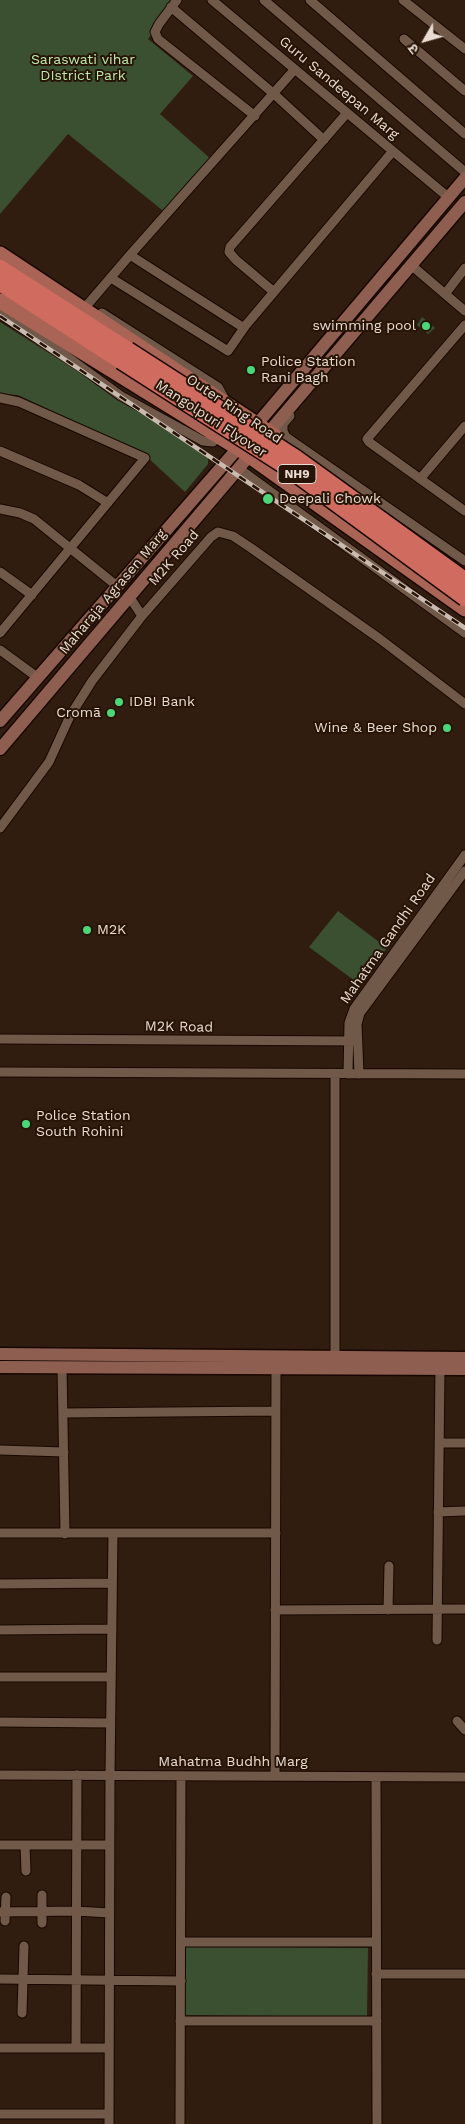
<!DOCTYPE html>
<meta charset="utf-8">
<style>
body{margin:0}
#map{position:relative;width:465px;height:2124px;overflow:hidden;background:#311d0f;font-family:"Work Sans","Noto Sans Devanagari",sans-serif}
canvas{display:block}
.north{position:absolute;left:400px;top:15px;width:50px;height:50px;-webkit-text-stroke:4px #271406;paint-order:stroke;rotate:232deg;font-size:14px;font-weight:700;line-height:20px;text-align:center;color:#e9dbd2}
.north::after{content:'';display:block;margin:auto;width:18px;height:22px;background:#e9dbd2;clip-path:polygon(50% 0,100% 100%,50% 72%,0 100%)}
</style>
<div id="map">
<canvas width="465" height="2124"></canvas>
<div class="north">उ</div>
</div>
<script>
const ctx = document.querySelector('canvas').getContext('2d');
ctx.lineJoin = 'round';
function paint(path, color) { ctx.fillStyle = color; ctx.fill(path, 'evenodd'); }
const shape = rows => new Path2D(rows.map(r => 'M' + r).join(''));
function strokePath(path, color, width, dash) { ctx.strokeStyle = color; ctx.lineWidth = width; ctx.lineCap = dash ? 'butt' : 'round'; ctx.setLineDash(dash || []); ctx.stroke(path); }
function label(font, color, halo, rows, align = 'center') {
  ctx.font = font + ' "Work Sans",sans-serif'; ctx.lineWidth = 4; ctx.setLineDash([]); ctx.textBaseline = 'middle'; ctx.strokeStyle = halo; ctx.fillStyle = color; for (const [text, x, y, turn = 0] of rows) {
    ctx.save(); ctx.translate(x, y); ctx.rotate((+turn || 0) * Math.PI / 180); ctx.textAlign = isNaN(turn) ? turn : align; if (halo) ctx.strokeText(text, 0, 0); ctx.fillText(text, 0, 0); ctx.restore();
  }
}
const green = shape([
 [0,0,181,0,148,39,193,76,160,114,212,160,167,214,68,134,0,214],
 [422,317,435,328,428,334,417,325],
 [0,322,208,454,208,464,185,492,146,456,18,395,0,394],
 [338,911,387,948,359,984,309,947],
 [186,1946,368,1948,367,2017,185,2015]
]);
const street = shape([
 [177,0,159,24,155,32,158,39,255,116],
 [212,0,448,197],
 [264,0,465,172],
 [310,0,465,134],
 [403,0,465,49],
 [171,7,274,94,324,140],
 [404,39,465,91],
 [130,255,244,328],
 [411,265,465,311],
 [111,278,228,351,246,325,393,151],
 [274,292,236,260,229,252,230,247,347,113],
 [445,294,465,268],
 [88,304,130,255,295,69],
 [102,313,218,387,225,400],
 [0,314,62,353,121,396,203,441,213,442,218,435],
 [465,325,367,439,369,442,465,511],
 [0,398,19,402,145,458,0,633],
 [290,416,283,424,283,431,286,437,465,561],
 [0,451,79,485,108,503],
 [238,468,465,633],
 [420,479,465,426],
 [0,509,20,513,34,519,117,586],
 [0,572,32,595],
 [129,596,142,616],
 [0,650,37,677],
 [0,828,49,762,70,716,92,681,142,616,211,537,218,532,233,536,251,548,380,639,465,704],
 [0,1039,357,1041],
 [0,1072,465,1074],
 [348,1074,349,1023,354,1009,465,855],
 [359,1074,357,1024,360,1013,465,871],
 [335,1357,335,1074],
 [62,1367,65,1534],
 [63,1413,276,1411],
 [439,1443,465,1443],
 [0,1450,64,1452],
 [438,1512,465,1511],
 [0,1533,276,1533],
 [0,1584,112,1583],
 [275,1610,465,1609],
 [388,1610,389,1566],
 [0,1630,112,1629],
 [437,1640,440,1369],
 [0,1677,111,1677],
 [457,1721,465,1730],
 [0,1722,110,1723],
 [0,1775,465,1777],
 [275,1776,276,1364],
 [376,1777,377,2124],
 [0,1845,109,1845],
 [25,1845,26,1871],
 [42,1895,42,1923],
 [0,1912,76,1911,109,1913],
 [5,1921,6,1897],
 [181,1942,376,1942],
 [376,1974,465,1974],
 [0,1979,181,1981],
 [22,2013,24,1946],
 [180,2021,377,2021],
 [0,2048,109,2048],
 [76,2048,77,1775],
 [0,2114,109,2114],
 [109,2124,110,1776,113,1533],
 [180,2124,181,1776]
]);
const secondary = shape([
 [258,423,465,178],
 [269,432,465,202],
 [0,721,238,448],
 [0,749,249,456],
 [0,1354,465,1358],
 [0,1367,465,1369]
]);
const primary = shape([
 [0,254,276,437],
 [0,301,238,448,465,609]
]);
const highway = shape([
 [0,268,128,350],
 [0,283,121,361]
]);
const rail = shape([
 [0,316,465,628]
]);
const highwayBridge = shape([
 [128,350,296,458,465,580],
 [121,361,288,468,465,598]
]);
const markers = [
 [426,326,5,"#4bd677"],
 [251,370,5,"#4bd677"],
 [268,499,6,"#4bd677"],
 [119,702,5,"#4bd677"],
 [111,713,5,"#4bd677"],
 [447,728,5,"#4bd677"],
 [87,930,5,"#4bd677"],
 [26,1124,5,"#4bd677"]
];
const shields = [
 [297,474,38]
];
const shieldNames = [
 ["NH9",297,474]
];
const parkNames = [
 ["Saraswati vihar",83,60],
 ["DIstrict Park",83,76]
];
const streetNames = [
 ["Guru Sandeepan Marg",339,88,40],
 ["Outer Ring Road",234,409,34],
 ["Mangolpuri Flyover",211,419,33],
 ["M2K Road",174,558,-49],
 ["Maharaja Agrasen Marg",113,592,-50],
 ["Mahatma Gandhi Road",388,939,-55],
 ["M2K Road",179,1027,1],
 ["Mahatma Budhh Marg",233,1762]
];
const poiNames = [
 ["swimming pool",416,326,"right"],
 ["Police Station",261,362],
 ["Rani Bagh",261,378],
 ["Deepali Chowk",279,499],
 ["IDBI Bank",129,702],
 ["Cromā",101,713,"right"],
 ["Wine & Beer Shop",437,728,"right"],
 ["M2K",97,930],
 ["Police Station",36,1116],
 ["South Rohini",36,1132]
];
paint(green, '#3a5031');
strokePath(street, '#180700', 11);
strokePath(secondary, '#180700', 15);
strokePath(primary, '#180700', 18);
strokePath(highway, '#180700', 19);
strokePath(street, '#715949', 9);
strokePath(secondary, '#8e5f50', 12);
strokePath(primary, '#aa6456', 15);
strokePath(highway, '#d06c5f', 16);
strokePath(rail, '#cabbb1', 4.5);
strokePath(rail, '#271406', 2.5, [8]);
strokePath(highwayBridge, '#180700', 19, []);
strokePath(highwayBridge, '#d06c5f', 16);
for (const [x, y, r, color] of markers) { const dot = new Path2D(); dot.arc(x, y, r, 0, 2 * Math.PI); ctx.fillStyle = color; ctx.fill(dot); strokePath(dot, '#271406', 2); }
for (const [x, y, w] of shields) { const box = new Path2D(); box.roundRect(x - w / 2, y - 9.5, w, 19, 4); ctx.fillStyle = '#271406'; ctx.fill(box); strokePath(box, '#e9dbd2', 1); }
label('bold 12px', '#e9dbd2', null, shieldNames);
label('14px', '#bbe9a9', '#271406', parkNames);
label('14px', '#e9dbd2', '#271406', streetNames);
label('14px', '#e9dbd2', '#271406', poiNames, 'left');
</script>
